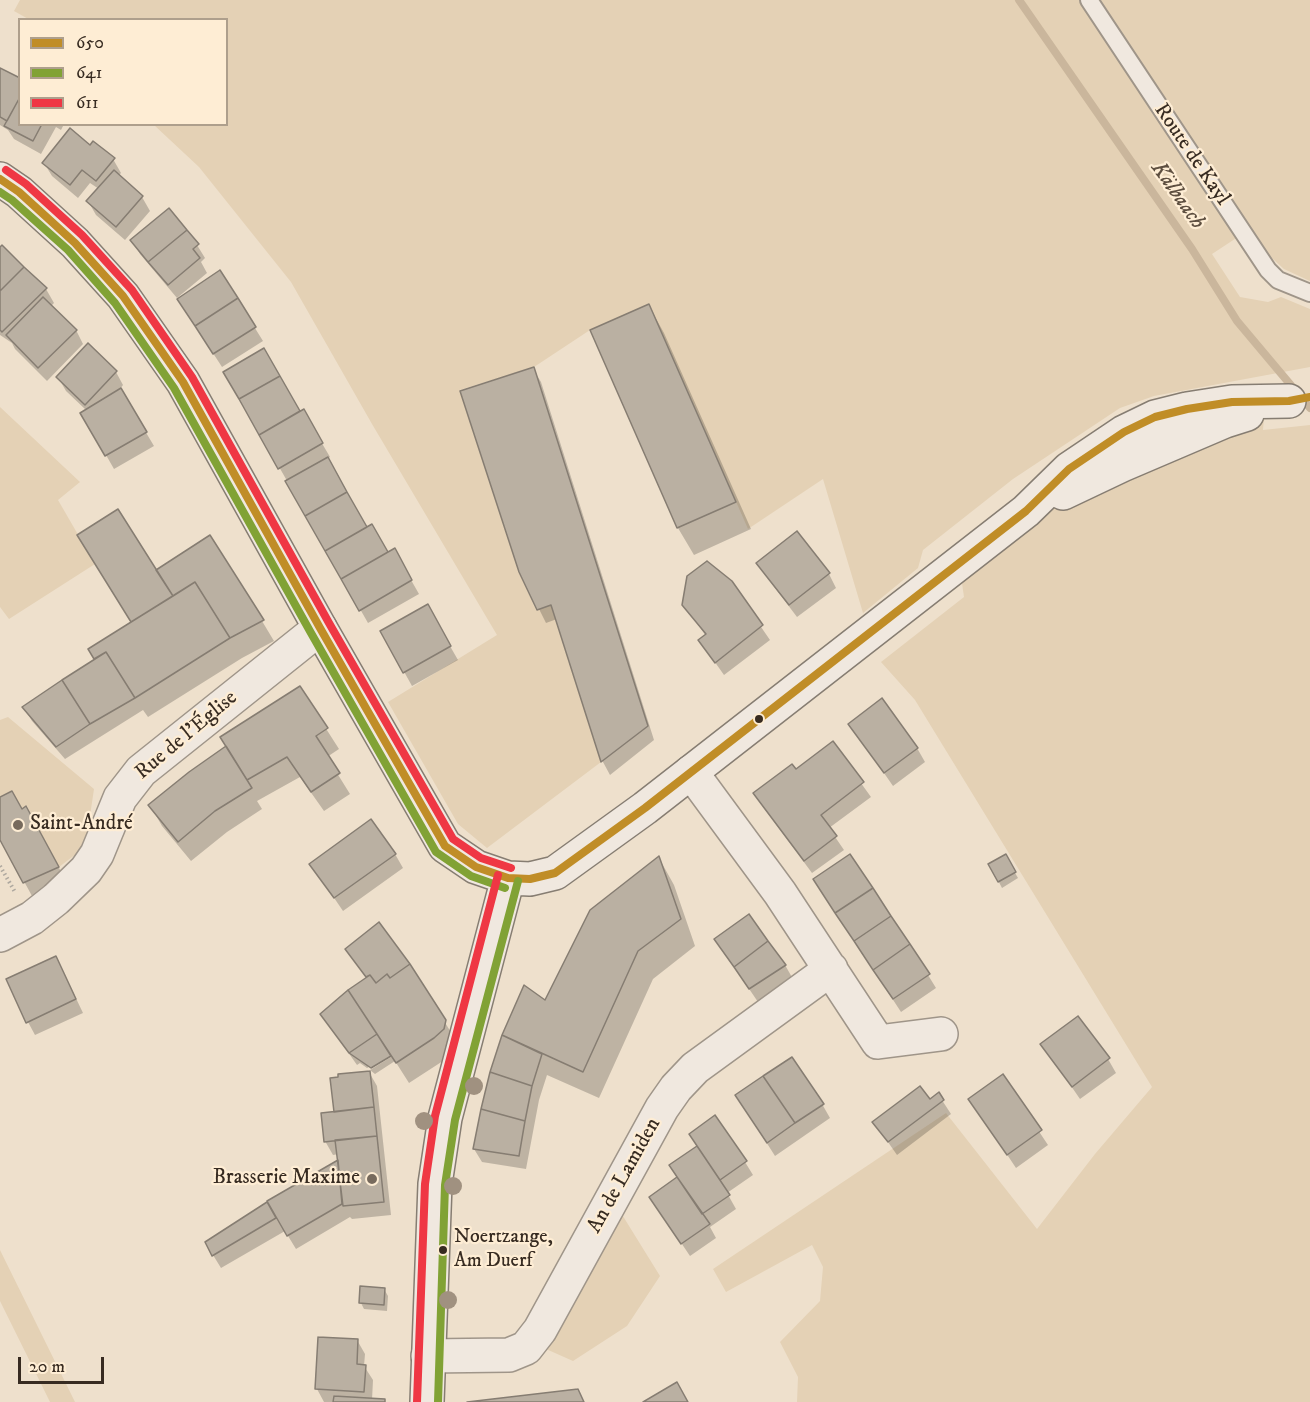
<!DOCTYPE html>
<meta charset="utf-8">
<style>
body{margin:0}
#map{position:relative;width:1310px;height:1402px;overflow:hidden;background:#eee0cc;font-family:"IM FELL DW Pica",serif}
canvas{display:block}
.legend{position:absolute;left:18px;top:18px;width:210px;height:108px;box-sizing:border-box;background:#feedd4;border:2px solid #ae9f8c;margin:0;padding:8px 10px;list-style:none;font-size:18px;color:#372b21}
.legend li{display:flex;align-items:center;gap:12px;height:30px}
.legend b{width:30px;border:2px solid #ae9f8c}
.scale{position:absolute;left:18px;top:1357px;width:86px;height:27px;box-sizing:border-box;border:3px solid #372b21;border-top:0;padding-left:8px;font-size:18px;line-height:21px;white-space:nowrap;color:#372b21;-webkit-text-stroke:4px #feedd4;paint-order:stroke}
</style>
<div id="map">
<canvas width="1310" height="1402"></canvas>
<ul class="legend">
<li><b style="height:8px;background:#c08d27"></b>650</li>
<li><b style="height:8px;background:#81a235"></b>641</li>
<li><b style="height:8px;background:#ef3744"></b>611</li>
</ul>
<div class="scale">20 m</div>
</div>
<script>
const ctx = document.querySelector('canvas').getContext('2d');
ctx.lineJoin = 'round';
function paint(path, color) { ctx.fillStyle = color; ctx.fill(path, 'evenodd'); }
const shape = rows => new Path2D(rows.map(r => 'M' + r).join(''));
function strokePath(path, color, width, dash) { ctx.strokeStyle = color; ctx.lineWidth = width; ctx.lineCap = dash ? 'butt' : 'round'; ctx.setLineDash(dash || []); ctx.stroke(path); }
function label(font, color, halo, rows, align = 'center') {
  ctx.font = font + ' "IM FELL DW Pica",serif'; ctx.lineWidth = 4.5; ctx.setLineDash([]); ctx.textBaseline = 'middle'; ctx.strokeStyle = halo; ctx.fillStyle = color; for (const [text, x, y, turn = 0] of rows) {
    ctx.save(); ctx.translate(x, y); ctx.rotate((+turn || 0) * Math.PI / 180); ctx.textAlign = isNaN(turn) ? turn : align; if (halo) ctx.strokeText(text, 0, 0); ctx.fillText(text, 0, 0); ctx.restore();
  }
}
const green = shape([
 [20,0,1310,0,1310,281,1284,269,1244,233,1212,254,1240,297,1268,302,1281,297,1310,309,1310,367,1154,396,1120,408,1013,479,923,550,918,568,863,613,823,479,748,529,649,304,590,330,534,367,460,390,519,572,536,610,551,605,601,762,487,848,458,824,388,702,497,635,372,424,291,282,199,167,154,125,226,124,226,20,30,20,14,11],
 [0,407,80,482,58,500,95,564,9,619,0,607],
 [1264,418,1263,430,1310,425,1310,1402,797,1402,798,1377,780,1342,820,1301,823,1267,812,1245,726,1292,713,1269,946,1113,1037,1229,1095,1154,1152,1087,915,700,881,662,964,597,962,583,1062,502,1118,477],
 [8,717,94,789,87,836,80,851,59,867,27,806,22,809,12,791,0,797,0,720],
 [621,1213,660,1276,627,1326,573,1361,546,1349],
 [0,1250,75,1402,50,1402,0,1301]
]);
const shadow = shape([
 [0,70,20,124,64,124,61,130,56,127,41,154,14,139,8,130,0,125],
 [113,159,121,173,118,176,142,197,150,211,125,240,96,215,88,201,99,189,90,183,78,198,52,176,44,163],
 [132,241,197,245,205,258,201,262,207,273,177,298,140,254],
 [0,246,46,289,54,303,51,306,76,330,83,344,47,381,15,349,12,343,0,335],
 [220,272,263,341,222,367,187,313],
 [649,306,664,333,751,529,694,555,678,528,592,331],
 [264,350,300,413,303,411,330,457,327,459,367,529,371,526,387,554,394,550,419,594,368,623,225,372],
 [533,369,541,382,654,740,610,775,603,762,557,619,546,623,520,571],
 [116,372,123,385,120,389,154,446,114,469,82,413,86,410,66,391,58,377],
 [797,533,829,574,836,588,797,617,766,576,758,563],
 [90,556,156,572,262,621,274,641,242,658,148,717,143,710,65,759,32,721,24,708,96,660,90,650,133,623],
 [730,582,770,640,724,675,700,641,706,636,684,605],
 [427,606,458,660,412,686,382,632],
 [300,688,339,749,327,757,350,794,324,811,300,777,257,801,262,809,227,832,191,861,162,826,150,805,227,747],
 [850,724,917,748,925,762,893,786],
 [832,743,871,797,829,828,844,850,812,873,763,807,755,794,795,771],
 [0,799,22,811,34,821,66,881,32,896,2,841,0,842],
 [395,854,403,868,343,911,311,864],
 [1005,856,1018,878,1002,888,990,865],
 [659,858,674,885,695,946,653,979,599,1098,547,1075,539,1100,526,1169,482,1162,474,1149,504,1036,525,987,546,1002],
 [823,893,928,975,936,988,901,1012],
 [716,940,785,965,793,979,758,1002],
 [347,950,444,1021,457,1042,446,1059,409,1083,395,1061,375,1074,370,1070,391,1057,391,1054,367,1068,360,1063,357,1065,322,1015,367,979],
 [63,971,83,1013,35,1035,28,1022],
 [1042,1044,1108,1059,1116,1073,1080,1099],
 [369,1072,377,1086,391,1215,352,1219,350,1217,296,1249,285,1231,221,1268,213,1255,267,1203,339,1160,339,1154,333,1155,325,1141,335,1113],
 [1002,1076,1048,1145,1016,1168,970,1099],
 [938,1094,951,1114,897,1155,874,1122,929,1101],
 [737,1096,822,1104,830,1118,775,1156],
 [698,1147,745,1162,753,1175,727,1193,736,1209,710,1227,716,1238,690,1256,651,1198,678,1178,671,1165],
 [384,1289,388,1296,387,1311,364,1309,361,1303],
 [357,1340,365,1354,364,1366,373,1380,372,1400,385,1402,324,1402,317,1389]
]);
const stream = shape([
 [1019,0,1192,249,1237,321,1310,408]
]);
const building = shape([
 [0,68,20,78,20,97,7,121,0,117,0,68],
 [20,97,20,124,42,124,33,141,4,126,20,97],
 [70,128,90,145,93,141,115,158,96,181,82,170,70,185,42,163,70,128],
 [114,170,143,196,116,227,86,201,114,170],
 [169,208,187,230,148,262,130,240,169,208],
 [187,230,199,244,193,249,200,258,168,285,148,262,187,230],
 [2,245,24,267,0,291,0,247,2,245],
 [24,267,47,288,2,332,0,330,0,291,24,267],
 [220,270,238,298,195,326,177,299,220,270],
 [43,297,77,330,38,368,6,335,43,297],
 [238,298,256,327,213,354,195,326,238,298],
 [649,304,736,502,677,528,590,330,649,304],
 [88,343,117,371,85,405,56,377,88,343],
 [264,348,280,376,239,399,223,372,264,348],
 [534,367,648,726,601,762,551,605,537,610,519,572,460,391,534,367],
 [280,376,300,411,259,435,239,399,280,376],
 [121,388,147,432,105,456,80,413,121,388],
 [304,409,323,443,278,469,259,435,304,409],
 [328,457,347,492,305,516,285,481,328,457],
 [347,492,367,527,325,551,305,516,347,492],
 [118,509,173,596,131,622,77,535,118,509],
 [372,524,388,552,341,579,325,551,372,524],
 [797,531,830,573,789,605,756,563,797,531],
 [210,535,264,620,230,638,195,582,173,596,156,570,210,535],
 [395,548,412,580,359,611,341,579,395,548],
 [707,561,732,581,763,625,715,663,698,640,706,634,682,605,687,576,707,561],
 [195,582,230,638,135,698,106,652,94,659,88,649,195,582],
 [428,604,451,646,403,673,380,631,428,604],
 [106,652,135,698,90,724,62,680,106,652],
 [62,680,90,724,56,747,22,707,62,680],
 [300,686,328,728,316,736,340,773,311,792,287,757,247,780,220,737,300,686],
 [882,698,918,748,884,773,848,724,882,698],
 [833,741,864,782,821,815,837,836,804,861,753,793,792,764,796,769,833,741],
 [226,746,252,788,215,811,178,842,148,805,189,772,226,746],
 [12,791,22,809,26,806,59,867,23,883,0,840,0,797,12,791],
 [371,819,396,854,334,898,309,864,371,819],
 [850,854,873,888,835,913,813,879,850,854],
 [1006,854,1016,872,998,882,988,864,1006,854],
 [659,856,681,919,638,951,583,1072,502,1035,524,985,545,1000,590,910,659,856],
 [873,888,891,916,854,941,835,913,873,888],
 [749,914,768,941,734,967,714,939,749,914],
 [891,916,910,944,873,970,854,941,891,916],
 [379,922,410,964,390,978,387,974,376,983,370,975,366,977,345,949,379,922],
 [768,941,786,965,749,989,734,967,768,941],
 [910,944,930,974,893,999,873,970,910,944],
 [56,956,76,999,26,1023,6,979,56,956],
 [410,964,446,1020,444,1029,434,1038,396,1063,348,990,370,975,376,983,387,974,390,978,410,964],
 [348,990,377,1034,349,1053,320,1014,348,990],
 [1078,1016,1110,1058,1072,1087,1040,1044,1078,1016],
 [377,1034,391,1056,371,1068,349,1053,377,1034],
 [502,1035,542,1054,532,1086,490,1072,502,1035],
 [792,1057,824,1104,795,1123,763,1076,792,1057],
 [370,1071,374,1107,334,1112,330,1078,338,1077,338,1074,370,1071],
 [490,1072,532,1086,525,1121,481,1109,490,1072],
 [1003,1074,1042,1130,1007,1155,968,1099,1003,1074],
 [763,1076,795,1123,767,1143,735,1095,763,1076],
 [920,1086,930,1099,939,1092,944,1100,888,1142,872,1122,920,1086],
 [374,1107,377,1136,324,1142,321,1113,374,1107],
 [481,1109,525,1121,519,1156,473,1149,481,1109],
 [715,1115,747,1161,720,1180,689,1134,715,1115],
 [377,1136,384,1202,343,1206,335,1140,377,1136],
 [697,1146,730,1195,702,1214,669,1165,697,1146],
 [338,1160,342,1204,287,1236,267,1201,338,1160],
 [677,1177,710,1224,681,1244,649,1197,677,1177],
 [267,1202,276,1218,212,1256,205,1242,267,1202],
 [360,1286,385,1288,384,1305,359,1303,360,1286],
 [318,1337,358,1339,357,1364,366,1365,364,1392,315,1389,318,1337],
 [677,1382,688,1402,643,1402,677,1382],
 [578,1389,584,1402,467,1402,578,1389],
 [334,1396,385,1399,385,1402,333,1402,334,1396]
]);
const path = shape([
 [0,866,15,892]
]);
const lane = shape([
 [1089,0,1268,270,1278,280,1310,293]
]);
const street = shape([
 [691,772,780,893,878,1042,941,1034],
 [0,935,32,918,56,899,86,870,97,854,120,798,141,771,320,628],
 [428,1356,509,1355,526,1348,540,1330,662,1108,676,1088,695,1068,831,969]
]);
const secondary = shape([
 [0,179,19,192,75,243,123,296,183,382,320,628,445,846,476,867,508,878,530,879,555,873,645,808,1026,511,1069,469,1124,432,1155,417,1187,409,1232,402,1289,401],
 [1063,493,1122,465,1225,421,1247,414],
 [427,1402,435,1184,445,1118,508,878]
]);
const bus1 = shape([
 [0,179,19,192,75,243,123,296,183,382,320,628,445,846,476,867,508,878,530,879,555,873,645,808,1026,511,1069,469,1124,432,1155,417,1187,409,1232,402,1289,401,1310,397]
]);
const bus2 = shape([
 [0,192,12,200,68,250,115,303,174,388,311,633,436,852,471,876,505,888],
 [438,1402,445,1185,455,1120,518,881]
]);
const bus3 = shape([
 [6,170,26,184,82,235,132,290,192,377,329,623,453,839,481,858,511,868],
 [417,1402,425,1184,435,1116,498,875]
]);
const trees = [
 [474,1086],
 [424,1121],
 [453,1186],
 [448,1300]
];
const markers = [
 [759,719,5,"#372b21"],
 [18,825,6,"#776a5d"],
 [372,1179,6,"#776a5d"],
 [443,1250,5,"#372b21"]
];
const busNames = [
 ["Noertzange,",454,1238],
 ["Am Duerf",454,1262]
];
const streetNames = [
 ["Route de Kayl",1191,155,56],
 ["Rue de l'Église",187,736,-40],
 ["An de Lamiden",625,1176,-61]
];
const poiNames = [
 ["Saint-André",30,825],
 ["Brasserie Maxime",360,1179,"right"]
];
const waterNames = [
 ["Kälbaach",1177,196,55]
];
paint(green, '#e4d1b5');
paint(shadow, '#0003');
strokePath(stream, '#cab69c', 8);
paint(building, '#bab0a2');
strokePath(building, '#867d72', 1.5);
strokePath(lane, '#9f9589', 20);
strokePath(street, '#9f9589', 36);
strokePath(secondary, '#867d72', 36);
strokePath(path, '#aea89f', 4, [1.5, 3]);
strokePath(lane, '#f0e8df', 16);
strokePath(street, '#f0e8df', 33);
strokePath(secondary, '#f0e8df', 33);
strokePath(bus1, '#c08d27', 8);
strokePath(bus2, '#81a235', 8);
strokePath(bus3, '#ef3744', 8);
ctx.fillStyle = '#a09180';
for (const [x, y] of trees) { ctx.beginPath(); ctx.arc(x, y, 9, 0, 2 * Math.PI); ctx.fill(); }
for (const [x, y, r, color] of markers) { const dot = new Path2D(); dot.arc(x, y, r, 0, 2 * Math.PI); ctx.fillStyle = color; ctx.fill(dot); strokePath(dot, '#feedd4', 2); }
label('20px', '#372b21', '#feedd4', busNames, 'left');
label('21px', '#372b21', '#feedd4', streetNames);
label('21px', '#372b21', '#feedd4', poiNames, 'left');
label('italic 22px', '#5e4f40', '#feedd4', waterNames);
</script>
